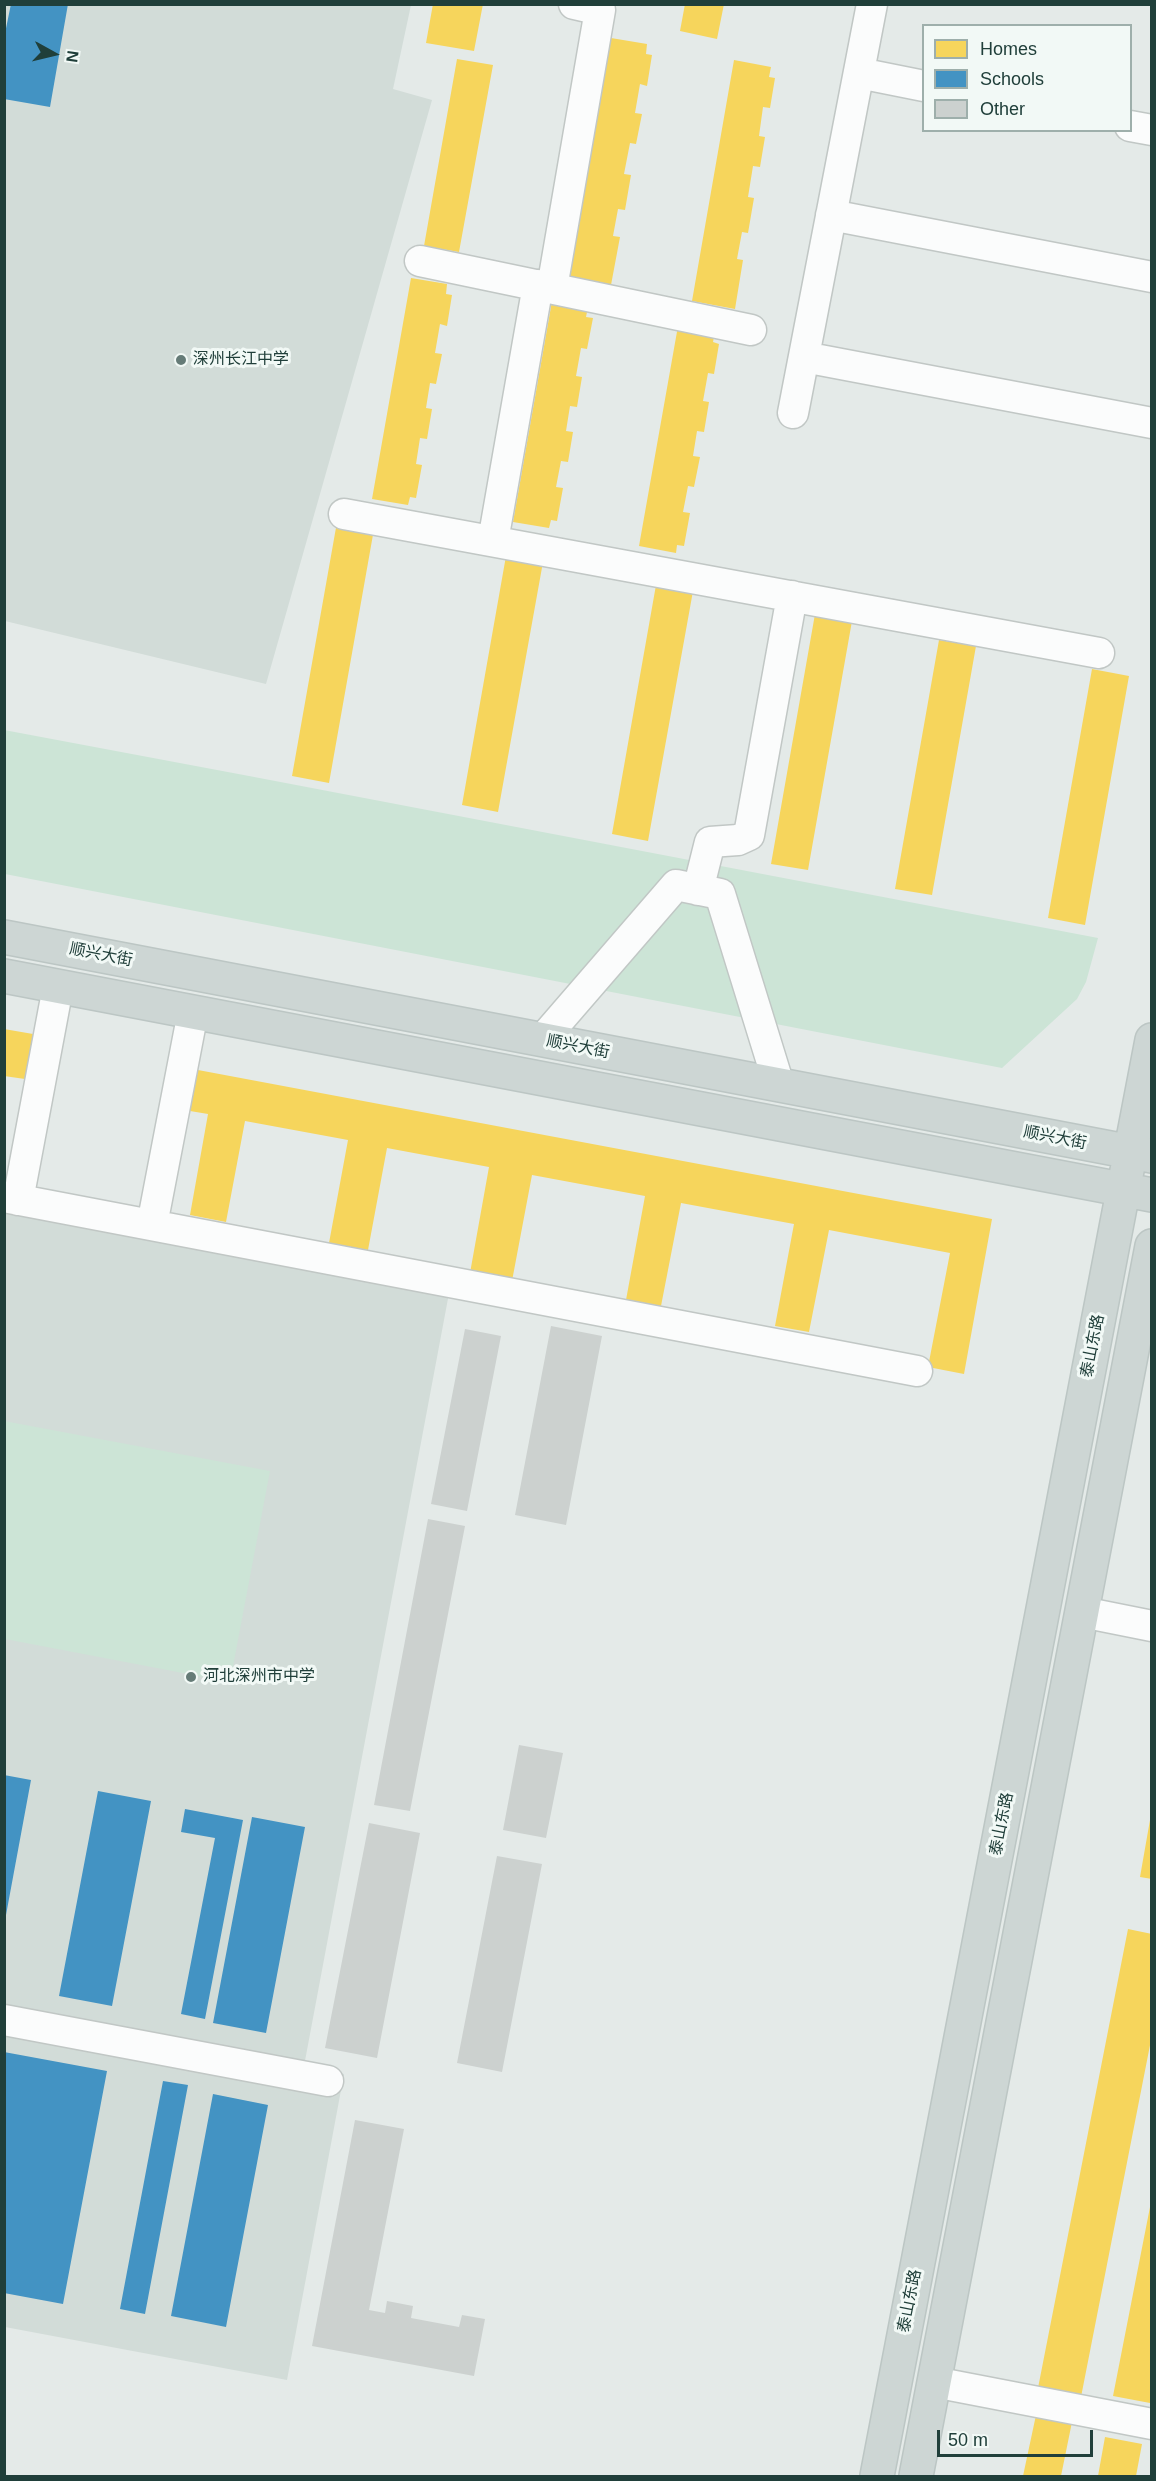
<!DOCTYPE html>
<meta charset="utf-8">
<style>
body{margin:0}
#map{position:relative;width:1156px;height:2481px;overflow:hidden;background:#e4eae8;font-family:Arial,sans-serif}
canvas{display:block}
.frame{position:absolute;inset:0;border:6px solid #203f3a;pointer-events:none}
.legend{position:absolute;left:922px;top:24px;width:210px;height:108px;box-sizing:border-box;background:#f2f9f6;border:2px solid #9eafab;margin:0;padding:8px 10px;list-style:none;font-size:18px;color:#203f3a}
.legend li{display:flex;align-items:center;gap:12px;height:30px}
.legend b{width:30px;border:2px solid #9eafab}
.north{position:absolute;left:24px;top:24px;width:60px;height:60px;-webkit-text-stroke:4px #f2f9f6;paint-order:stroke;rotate:98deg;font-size:16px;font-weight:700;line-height:24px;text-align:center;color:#203f3a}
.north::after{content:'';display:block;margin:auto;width:21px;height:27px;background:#203f3a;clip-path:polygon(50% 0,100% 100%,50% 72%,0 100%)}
.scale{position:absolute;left:937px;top:2430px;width:156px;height:27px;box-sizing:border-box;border:3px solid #203f3a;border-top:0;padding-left:8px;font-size:18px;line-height:21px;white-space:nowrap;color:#203f3a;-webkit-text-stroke:4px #f2f9f6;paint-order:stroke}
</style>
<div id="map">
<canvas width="1156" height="2481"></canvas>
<div class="frame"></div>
<ul class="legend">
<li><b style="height:16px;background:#f6d55c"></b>Homes</li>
<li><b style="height:16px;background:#4393c3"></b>Schools</li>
<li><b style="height:16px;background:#ccd1cf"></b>Other</li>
</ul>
<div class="north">N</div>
<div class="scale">50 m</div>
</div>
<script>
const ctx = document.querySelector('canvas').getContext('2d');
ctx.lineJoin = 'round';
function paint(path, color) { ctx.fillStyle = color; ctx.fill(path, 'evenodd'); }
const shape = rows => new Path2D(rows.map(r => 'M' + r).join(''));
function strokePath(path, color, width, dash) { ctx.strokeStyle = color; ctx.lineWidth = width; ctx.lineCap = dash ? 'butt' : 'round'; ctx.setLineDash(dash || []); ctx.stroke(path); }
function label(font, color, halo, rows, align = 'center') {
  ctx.font = font + ' Arial,"Noto Sans SC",sans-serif'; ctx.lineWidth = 6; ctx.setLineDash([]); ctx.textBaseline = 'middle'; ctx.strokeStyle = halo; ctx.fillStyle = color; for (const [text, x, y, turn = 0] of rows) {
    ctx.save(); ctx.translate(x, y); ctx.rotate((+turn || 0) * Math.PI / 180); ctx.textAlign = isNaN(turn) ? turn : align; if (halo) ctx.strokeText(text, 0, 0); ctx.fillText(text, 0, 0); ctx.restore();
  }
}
const built = shape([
 [5,5,411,5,393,89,432,100,266,684,5,621],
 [4,1204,450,1288,304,2066,344,2074,287,2380,5,2327]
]);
const green = shape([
 [4,730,249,776,1098,938,1086,982,1077,999,1002,1068,5,874],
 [4,1421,270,1471,230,1682,5,1639]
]);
const homes = shape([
 [433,4,483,4,474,51,426,43],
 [685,4,724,4,717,39,680,31],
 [611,38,647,44,646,54,652,55,647,86,640,84,635,113,642,114,636,144,630,143,624,174,631,175,625,210,618,209,613,236,620,237,611,285,568,278],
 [457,59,493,65,459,252,424,246],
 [734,60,771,67,769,77,775,78,770,108,763,107,759,136,765,137,760,167,753,166,748,197,754,198,748,233,742,232,737,259,743,260,735,309,692,301],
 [411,278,447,284,446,294,452,295,447,326,440,324,435,353,442,354,436,384,430,383,426,408,432,409,427,439,420,438,416,464,422,465,416,498,410,497,408,505,372,499],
 [552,301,588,307,586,317,593,318,587,349,581,348,576,376,582,377,577,407,570,406,566,431,573,432,568,462,561,461,556,487,563,488,557,521,551,520,549,528,513,522],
 [678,326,715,332,713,342,719,344,714,374,708,373,703,401,709,402,704,432,697,431,693,456,700,457,694,487,688,486,683,512,690,513,684,546,677,545,676,553,639,546],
 [337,522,374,529,329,783,292,776],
 [506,556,543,562,498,812,462,805],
 [656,585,693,591,648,841,612,834],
 [815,614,852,621,808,870,771,864],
 [939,640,976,646,932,895,895,889],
 [1092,669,1129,676,1085,925,1048,918],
 [4,1029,33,1034,25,1079,4,1076],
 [198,1070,992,1219,964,1374,928,1367,950,1253,829,1230,809,1332,775,1326,794,1224,681,1203,661,1306,626,1300,645,1196,532,1175,512,1281,470,1273,489,1167,387,1148,368,1250,329,1243,348,1140,245,1121,226,1222,190,1215,208,1114,190,1111],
 [1150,1820,1152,1820,1152,1879,1140,1877],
 [1128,1929,1152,1934,1152,2035,1081,2397,1038,2388],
 [1150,2207,1152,2397,1150,2403,1113,2396],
 [1036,2415,1072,2422,1061,2476,1023,2476],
 [1105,2437,1142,2444,1136,2476,1098,2476]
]);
const schools = shape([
 [11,4,68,4,50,107,4,99,4,38],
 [4,1775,31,1780,6,1915,4,1915],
 [98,1791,151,1801,112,2006,59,1996],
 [185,1809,243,1820,205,2019,181,2014,215,1838,181,1832],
 [252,1817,305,1827,266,2033,213,2023],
 [4,2052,107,2071,63,2304,4,2293],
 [163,2081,188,2085,145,2314,120,2309],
 [213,2094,268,2105,226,2327,171,2316]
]);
const building = shape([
 [551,1326,602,1336,566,1525,515,1515],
 [465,1329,501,1336,467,1511,431,1504],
 [428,1519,465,1526,410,1811,374,1805],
 [519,1745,563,1753,546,1838,503,1830],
 [369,1823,420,1833,377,2058,325,2048],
 [497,1856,542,1864,502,2072,457,2063],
 [355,2120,404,2129,369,2310,385,2313,387,2301,413,2306,411,2318,459,2327,462,2315,485,2319,474,2376,312,2346]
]);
const minor = shape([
 [859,73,924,86],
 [1130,126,1152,130],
 [831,215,1152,277],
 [420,261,751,330],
 [552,288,600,10,574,4],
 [804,357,1152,423],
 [793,413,872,4],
 [344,514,1099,653],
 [493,541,538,285],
 [698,890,710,842,738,840,749,835,792,596],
 [542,1040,676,885,720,894,779,1085],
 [4,1197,917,1371],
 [18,1200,58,987],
 [152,1225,193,1012],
 [1082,1612,1152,1626],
 [4,2020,328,2081],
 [934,2382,1152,2424]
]);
const major = shape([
 [4,937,1152,1156],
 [4,976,1152,1195],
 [877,2476,1152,1040],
 [916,2476,1152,1246]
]);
const markers = [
 [181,360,6,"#657b77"],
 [191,1677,6,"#657b77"]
];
const poiNames = [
 ["深州长江中学",193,360],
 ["河北深州市中学",203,1677]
];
const streetNames = [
 ["顺兴大街",101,955,11],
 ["顺兴大街",578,1047,11],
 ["顺兴大街",1055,1138,11],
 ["泰山东路",1093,1346,-79],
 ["泰山东路",1002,1824,-79],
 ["泰山东路",910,2301,-79]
];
paint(built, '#d2dcd8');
paint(green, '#cce4d6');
paint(homes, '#f6d55c');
paint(schools, '#4393c3');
paint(building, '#ccd1cf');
strokePath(minor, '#c1c7c5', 33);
strokePath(major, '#bcc6c4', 36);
strokePath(minor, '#fbfcfc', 30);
strokePath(major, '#cdd6d4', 33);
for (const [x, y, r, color] of markers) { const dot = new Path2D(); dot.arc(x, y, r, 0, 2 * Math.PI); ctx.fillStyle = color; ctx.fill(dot); strokePath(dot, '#f2f9f6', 2); }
label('16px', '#203f3a', '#f2f9f6', poiNames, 'left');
label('16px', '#203f3a', '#f2f9f6', streetNames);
</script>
